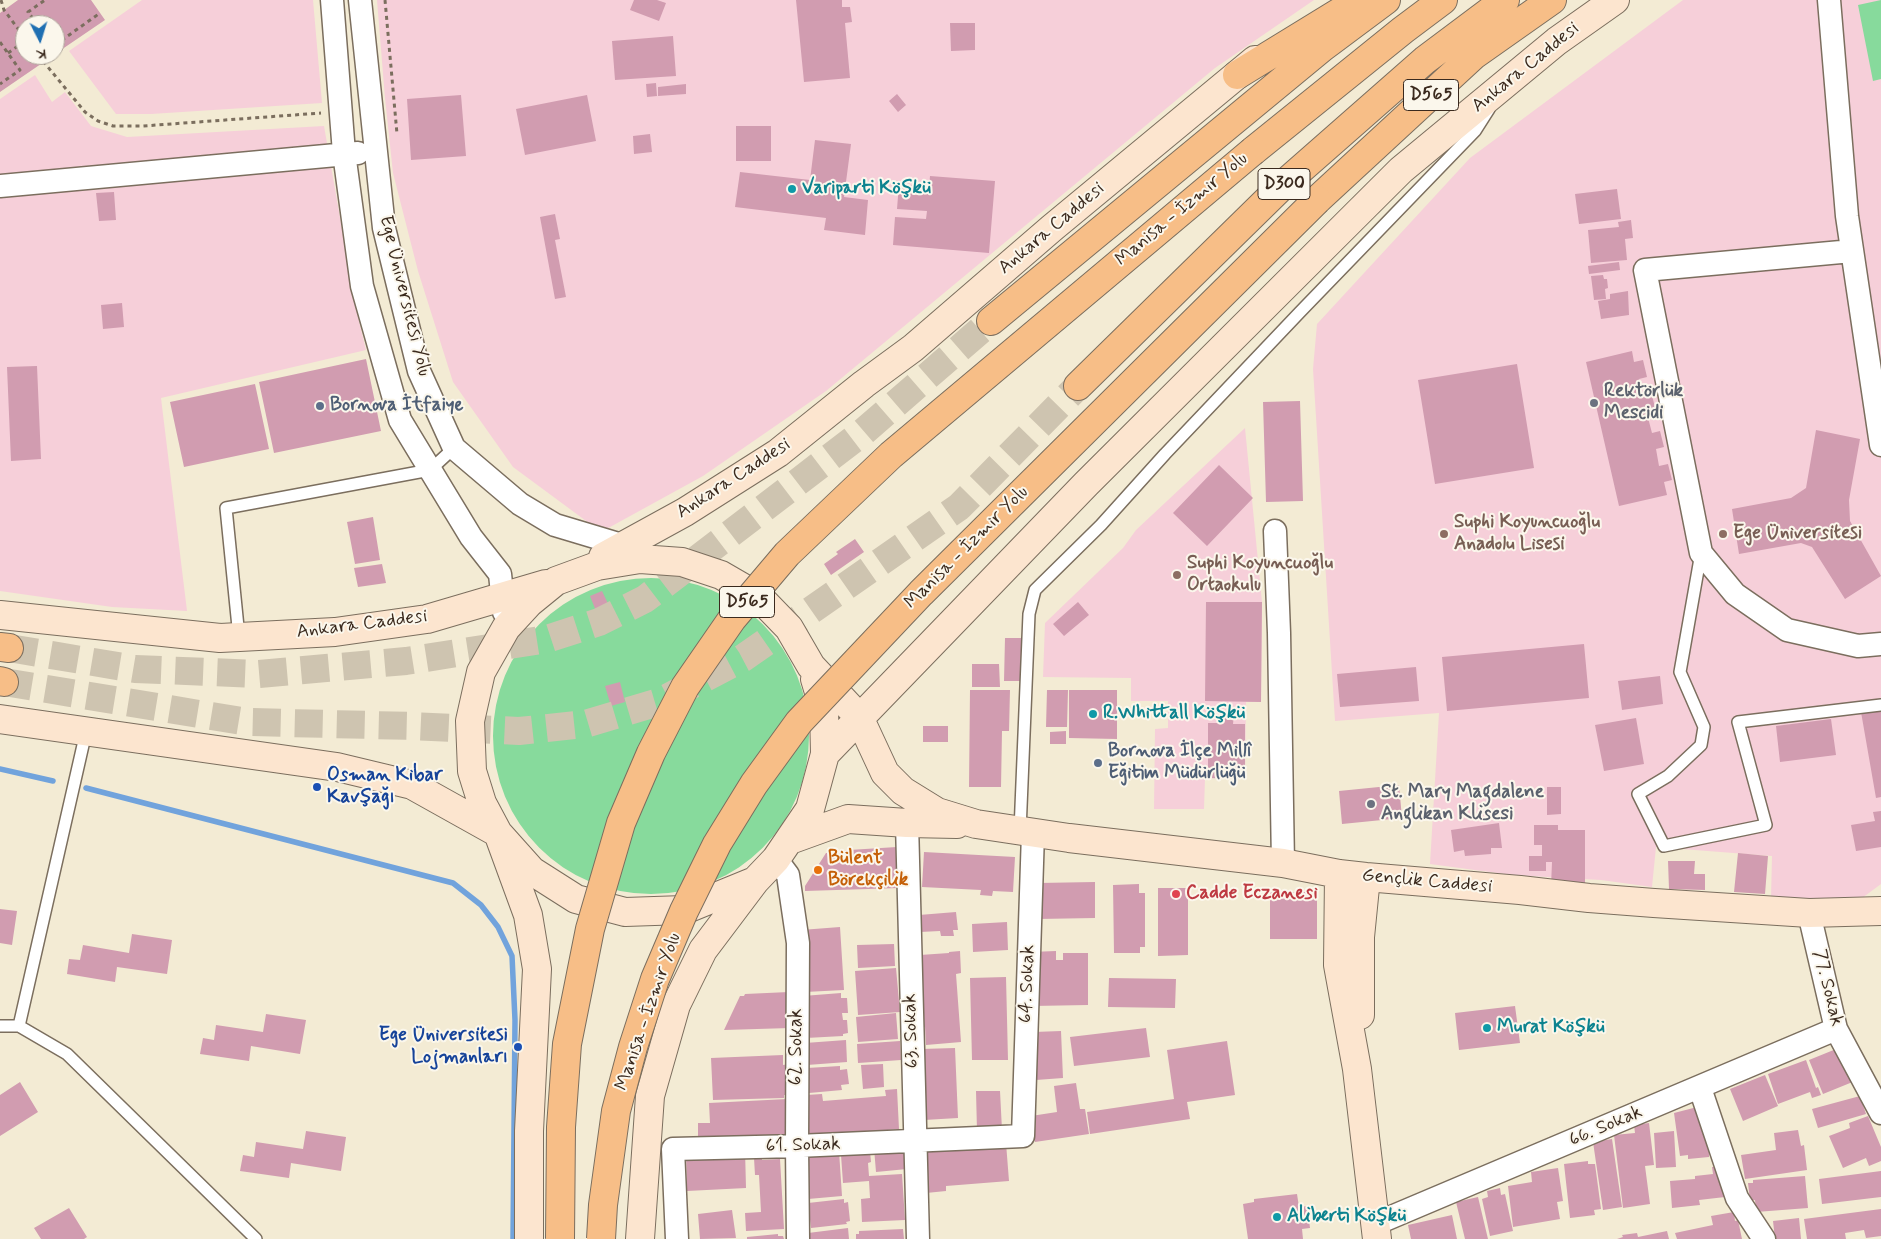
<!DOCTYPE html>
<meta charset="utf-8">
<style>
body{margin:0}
#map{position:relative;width:1881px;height:1239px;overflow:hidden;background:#f3ebd4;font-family:Mynerve,sans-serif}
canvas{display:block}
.north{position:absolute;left:15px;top:15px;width:50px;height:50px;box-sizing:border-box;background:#fbf7ec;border:1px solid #aea59a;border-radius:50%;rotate:175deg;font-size:14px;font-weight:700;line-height:20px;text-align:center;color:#3b2a1e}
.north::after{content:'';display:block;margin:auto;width:18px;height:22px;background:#1f6fb2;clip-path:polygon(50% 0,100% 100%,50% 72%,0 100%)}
</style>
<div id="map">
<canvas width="1881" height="1239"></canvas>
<div class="north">K</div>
</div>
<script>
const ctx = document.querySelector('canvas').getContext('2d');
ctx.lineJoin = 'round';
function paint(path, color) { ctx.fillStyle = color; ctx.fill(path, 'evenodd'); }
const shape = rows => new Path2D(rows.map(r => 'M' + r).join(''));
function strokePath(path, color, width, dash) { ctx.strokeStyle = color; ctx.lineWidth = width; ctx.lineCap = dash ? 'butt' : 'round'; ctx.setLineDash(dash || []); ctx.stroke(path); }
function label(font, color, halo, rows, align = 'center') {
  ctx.font = font + ' Mynerve,sans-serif'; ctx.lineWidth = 4; ctx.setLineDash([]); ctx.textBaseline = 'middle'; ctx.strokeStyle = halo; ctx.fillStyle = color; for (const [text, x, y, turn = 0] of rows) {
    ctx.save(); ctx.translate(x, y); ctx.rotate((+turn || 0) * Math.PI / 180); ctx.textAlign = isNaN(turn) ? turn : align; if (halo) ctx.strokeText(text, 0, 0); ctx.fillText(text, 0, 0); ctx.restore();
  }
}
const built = shape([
 [142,0,313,0,322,103,151,114,116,114,69,51],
 [377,0,1314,0,1215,68,826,391,703,476,601,532,513,467,453,382,418,271,393,173,385,98],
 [1683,0,1881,0,1881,884,1854,904,1771,898,1772,856,1656,847,1652,887,1601,880,1512,875,1430,864,1439,713,1335,721,1313,369,1317,324,1470,158],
 [35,75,52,102,65,92,91,126,127,137,324,126,356,309,366,350,161,398,187,611,112,607,0,591,0,99],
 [1245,428,1262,602,1261,702,1246,702,1245,779,1205,778,1204,809,1154,809,1155,729,1168,728,1168,701,1131,701,1131,678,1043,677,1045,623,1123,548,1136,530]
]);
const green = shape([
 [1881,0,1881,79,1873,81,1858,5],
 '493 736a158 158 0 1 1 316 0a158 158 0 1 1-316 0Z'
]);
const stream = shape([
 [0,769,53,781],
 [86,788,453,883,481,905,498,927,512,956,515,1020,513,1239]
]);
const building = shape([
 [18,0,91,0,105,20,55,54,55,25,25,25,25,55,54,55,0,92,0,13],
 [634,0,657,0,666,3,659,21,630,10],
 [796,0,842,0,842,7,850,7,852,22,845,23,850,78,804,82],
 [950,23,975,23,975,50,951,51],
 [673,36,676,76,615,80,612,41],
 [656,83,657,96,647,97,646,84],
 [686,84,686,94,658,96,658,87],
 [897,94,906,105,898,112,889,101],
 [461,95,466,156,411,160,407,99],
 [587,95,596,141,525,155,516,109],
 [736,126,771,126,771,161,736,161],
 [650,134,652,152,634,154,633,136],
 [815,140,851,144,844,197,868,200,865,235,824,230,826,218,735,207,740,172,810,180],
 [930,176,995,181,989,253,893,245,895,217,926,219,927,211,897,209,899,184,929,187],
 [1617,189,1621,219,1579,224,1575,194],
 [114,192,116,220,99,221,96,193],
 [555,214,560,239,555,240,566,297,555,299,540,217],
 [1631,220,1633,238,1625,239,1627,260,1591,263,1588,230,1619,227,1618,222],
 [1619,262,1620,270,1589,274,1588,266],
 [1603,275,1604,279,1607,279,1608,288,1605,289,1606,299,1594,300,1591,276],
 [1628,291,1629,315,1601,319,1598,301,1610,299,1610,294],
 [122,303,124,327,103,329,101,305],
 [1632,351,1634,362,1643,360,1647,377,1639,379,1643,396,1652,395,1656,412,1647,414,1652,433,1660,431,1664,447,1656,449,1659,466,1668,464,1672,480,1664,482,1667,495,1619,506,1586,362],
 [366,359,381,431,274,453,259,382],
 [1517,364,1534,468,1435,484,1418,380],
 [37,366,41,459,11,461,7,367],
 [255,384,269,449,184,467,170,402],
 [1300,401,1303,501,1266,502,1263,402],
 [1816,430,1860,439,1849,500,1850,521,1881,576,1845,599,1812,547,1801,543,1739,554,1732,509,1791,498,1806,488],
 [1219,465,1253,498,1207,546,1173,513],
 [373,517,380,560,355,564,347,522],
 [855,539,864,552,831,575,824,564,838,554,836,552],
 [382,564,386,583,358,587,354,568],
 [602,591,611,610,598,616,590,596],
 [1078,602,1089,615,1064,636,1053,624],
 [1206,602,1262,602,1261,702,1205,701],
 [1005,638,1025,638,1024,681,1004,681],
 [1584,644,1589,698,1447,711,1442,657],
 [972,664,999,664,1000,687,972,687],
 [1416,667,1419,701,1340,707,1337,674],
 [1660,676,1663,704,1622,710,1618,681],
 [620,682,625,702,611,706,605,686],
 [970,690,1010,690,1009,731,1002,731,1001,787,969,787],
 [1047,690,1068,690,1067,727,1046,727],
 [1069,690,1117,690,1117,739,1069,738],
 [1881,709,1881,797,1876,798,1861,712],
 [1222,714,1234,714,1233,724,1245,724,1245,779,1208,778,1208,723,1222,723],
 [1636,718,1644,764,1604,771,1595,725],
 [1831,719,1836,755,1780,762,1776,726],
 [923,726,948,726,948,742,923,742],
 [1066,731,1066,744,1050,744,1050,732],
 [1399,785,1402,818,1342,824,1339,791],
 [1547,787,1561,787,1561,814,1547,815],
 [1881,811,1881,847,1856,851,1851,825,1875,821,1873,812],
 [1499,823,1502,848,1491,848,1491,854,1465,856,1464,850,1454,852,1451,830],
 [1534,825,1558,825,1558,830,1585,830,1585,886,1551,886,1552,862,1546,862,1546,871,1529,871,1529,856,1542,856,1542,845,1534,845],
 [897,847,899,888,805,891,805,886,826,853,833,853,833,851],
 [924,852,1015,857,1013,892,993,891,992,896,980,895,981,890,922,887],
 [1738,853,1768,856,1765,894,1734,892],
 [1668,861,1695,861,1694,874,1705,874,1705,890,1669,889],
 [1095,882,1095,918,1038,919,1038,883],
 [1139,884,1139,893,1145,893,1145,947,1140,947,1140,953,1114,953,1113,885],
 [1158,888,1188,888,1188,955,1158,956],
 [1270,892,1317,892,1317,939,1270,939],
 [0,909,17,911,12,945,0,943],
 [956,912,958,930,953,930,954,936,941,936,940,931,920,932,919,915],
 [1007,922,1008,950,973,952,972,924],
 [840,927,844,990,805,992,801,930],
 [132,934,172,940,167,974,117,967,115,982,67,974,69,959,80,960,83,945,129,953],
 [894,944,895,966,858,968,857,945],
 [960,951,961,973,956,974,961,1042,926,1045,925,1027,919,1027,920,955,949,953,949,952],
 [1056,951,1056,960,1063,960,1063,953,1088,953,1088,1005,1032,1006,1031,952],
 [896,968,900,1012,858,1015,855,971],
 [1006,977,1008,1060,972,1060,970,978],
 [1109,978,1176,979,1175,1008,1108,1007],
 [789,992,790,1028,724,1030,740,996,744,996,745,994],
 [841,993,841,998,847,998,848,1013,842,1013,843,1020,847,1020,848,1033,843,1034,843,1036,806,1038,803,996],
 [1515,1006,1520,1043,1459,1050,1455,1013],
 [896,1013,898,1039,858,1042,856,1017],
 [266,1014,306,1020,300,1054,251,1046,249,1061,200,1054,203,1038,214,1040,216,1025,263,1032],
 [1146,1028,1150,1057,1074,1066,1070,1037],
 [1061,1031,1063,1078,1036,1080,1034,1032],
 [846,1040,847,1062,807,1065,805,1043],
 [900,1041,901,1060,858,1063,857,1044],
 [1227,1041,1235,1095,1187,1102,1190,1119,1090,1134,1087,1112,1174,1099,1167,1050],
 [1841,1047,1855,1081,1823,1094,1809,1060],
 [955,1048,958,1118,924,1120,921,1049],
 [783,1055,783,1065,789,1064,791,1095,784,1095,784,1098,713,1100,711,1058],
 [1806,1060,1816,1088,1818,1087,1821,1095,1812,1098,1810,1092,1778,1104,1768,1074],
 [883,1064,884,1087,863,1089,861,1065],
 [840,1066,840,1070,847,1069,849,1084,841,1085,842,1090,809,1093,807,1068],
 [1765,1075,1778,1106,1743,1121,1730,1089],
 [20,1082,38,1112,0,1136,0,1095],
 [1076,1083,1080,1109,1085,1109,1089,1134,1035,1142,1031,1116,1057,1112,1054,1086],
 [897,1089,899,1129,808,1137,806,1095,822,1094,823,1101,886,1096,885,1090],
 [976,1091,1000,1091,1002,1130,977,1131],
 [1860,1096,1866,1114,1818,1128,1812,1109],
 [787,1099,788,1142,698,1142,698,1123,710,1123,709,1103],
 [1705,1105,1718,1151,1709,1154,1709,1157,1688,1159,1688,1155,1680,1156,1674,1113],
 [1868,1116,1881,1147,1881,1161,1869,1166,1866,1158,1843,1168,1829,1136,1850,1128,1849,1123],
 [1649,1123,1654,1165,1645,1166,1650,1204,1623,1208,1614,1135,1635,1133,1634,1125],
 [1798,1130,1801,1146,1804,1145,1807,1170,1745,1179,1741,1155,1776,1150,1774,1133],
 [306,1131,346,1137,341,1171,291,1163,289,1178,240,1171,243,1155,254,1157,256,1142,303,1149],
 [1674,1131,1676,1167,1656,1168,1654,1133],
 [1612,1139,1622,1207,1603,1210,1593,1142],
 [1006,1143,1009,1181,946,1186,946,1191,926,1193,926,1184,928,1184,925,1149],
 [905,1145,907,1169,876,1172,874,1148],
 [745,1149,746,1188,687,1191,686,1152],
 [839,1151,842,1196,808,1199,804,1153],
 [870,1151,871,1162,868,1163,869,1176,902,1174,905,1220,862,1222,861,1199,870,1198,869,1181,843,1183,841,1155],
 [754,1158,762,1158,762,1160,780,1159,784,1229,746,1231,745,1213,761,1212,759,1175,755,1175],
 [1588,1161,1588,1164,1595,1164,1601,1209,1594,1210,1595,1215,1570,1218,1564,1164],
 [1724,1166,1725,1197,1699,1200,1700,1205,1672,1208,1670,1181,1695,1179,1695,1176,1713,1174,1712,1167],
 [1558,1168,1563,1201,1557,1202,1560,1219,1513,1227,1508,1186,1532,1182,1531,1172],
 [1881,1171,1881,1197,1822,1204,1819,1179],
 [1805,1176,1808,1208,1756,1212,1755,1200,1750,1201,1748,1183,1753,1183,1753,1180],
 [1500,1188,1501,1195,1505,1194,1513,1231,1490,1236,1482,1199,1488,1197,1487,1191],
 [1297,1194,1299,1207,1307,1206,1310,1228,1302,1229,1303,1239,1248,1239,1243,1204,1254,1202,1254,1199],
 [1478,1197,1488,1239,1465,1239,1456,1202],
 [844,1199,844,1203,848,1202,850,1221,846,1222,847,1224,811,1228,808,1203],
 [69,1208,87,1237,84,1239,41,1239,34,1228],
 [1881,1209,1881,1236,1866,1238,1864,1230,1845,1233,1846,1239,1807,1239,1804,1219],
 [732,1210,736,1238,700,1239,698,1214],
 [1734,1212,1735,1221,1738,1220,1742,1239,1677,1239,1675,1233,1713,1225,1711,1216],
 [1452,1215,1457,1239,1411,1239,1408,1225],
 [1799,1218,1801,1239,1775,1239,1773,1221],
 [848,1228,849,1239,809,1239,808,1233],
 [903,1229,904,1239,856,1239,856,1234,859,1234,859,1231],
 [1667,1231,1669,1239,1617,1239,1623,1237,1622,1235,1637,1233,1638,1237],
 [778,1234,778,1236,783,1236,784,1239,747,1239,747,1237]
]);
const highwayTunnel = shape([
 [9,648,135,669,259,674,406,661,547,639,599,622,645,599,862,433,991,321],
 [4,682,248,722,412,726,519,731,585,724,659,702,743,658,959,507,1078,386]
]);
const path = shape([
 [1,0,4,10,25,38],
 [385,0,397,134],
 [38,25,28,12,45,0],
 [0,42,20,70,0,84],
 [55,45,100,13],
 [8,53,25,41],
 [38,55,85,112,98,121,113,126,143,126,321,113]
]);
const lane = shape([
 [1701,553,1680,672,1704,727,1701,745,1668,776,1638,794,1664,846,1766,825,1738,722,1881,705],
 [239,637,226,508,430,470,454,448],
 [1020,831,1029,614,1035,590,1101,525,1165,454,1300,312,1475,131,1489,109],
 [0,1026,19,1026,67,1054,256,1239],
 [19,1026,86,732]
]);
const street = shape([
 [332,0,344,153,362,286,400,420,471,537,500,574,504,612],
 [360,0,384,228,419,371,454,448,520,504,555,525,635,549],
 [1829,0,1847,216,1881,445],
 [0,186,358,153],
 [1852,251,1645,270,1701,553,1735,594,1787,630,1858,646,1881,644],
 [1275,531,1279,633,1283,863],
 [907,823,918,1239],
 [776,859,788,875,798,943,797,1146,798,1239],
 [1809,913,1836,1029,1881,1113],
 [1700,1088,1737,1198,1764,1239],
 [1375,1224,1836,1029],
 [677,1239,673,1149,797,1146,1023,1136,1033,833]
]);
const secondary = shape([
 [603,557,685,512,778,453,864,384,913,348,1052,228,1255,60],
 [0,615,220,638,335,632,427,619,546,584],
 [0,719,337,767,412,785,498,833,532,871,576,899,625,912,684,910,755,881],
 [825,754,1086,484,1401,170,1557,41,1615,0],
 [790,840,848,819,907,823,957,824],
 [1339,874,1338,965,1357,1069,1377,1239],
 [1360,1015,1360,937,1366,877],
 [529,1239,529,1131,537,969,528,915,498,833,482,803,472,771,470,721,481,672,506,628,529,603,556,581,597,566,640,559,682,562,721,575,759,597,789,628,811,666,859,717,885,773,903,791,937,812,976,824,1069,838,1283,863,1339,874,1366,877,1520,890,1589,898,1654,903,1809,913,1881,911],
 [640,1239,650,1096,676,1005,703,950,755,881,776,859,810,809,825,754,824,709,815,679]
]);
const highway = shape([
 [1237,75,1356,2],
 [1253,151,1403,30,1443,0],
 [1317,200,1474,55,1552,0],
 [991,321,1323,47,1386,0],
 [1078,386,1285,183,1425,60,1505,0],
 [0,647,9,648],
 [0,681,4,682]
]);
const highwayBridge = shape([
 [560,1239,561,1127,567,1044,590,929,621,823,651,753,685,687,732,619,787,554,891,455,1253,151],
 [601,1239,603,1205,616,1111,633,1047,655,979,684,911,717,844,754,784,799,722,921,593,1317,200]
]);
const markers = [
 [792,189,5,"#0f9aa8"],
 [1594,403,5,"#6b7280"],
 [320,406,5,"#5c6f8a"],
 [1444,534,5,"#8d6e63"],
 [1723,534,5,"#8d6e63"],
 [1177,575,5,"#8d6e63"],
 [1093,714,5,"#0f9aa8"],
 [1098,763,5,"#5c6f8a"],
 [317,787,5,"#1a4fb4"],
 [1371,804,5,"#6b7280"],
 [818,870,5,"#e8710a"],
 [1176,894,5,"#e0444e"],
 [1487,1028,5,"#0f9aa8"],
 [518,1047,5,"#1a4fb4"],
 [1277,1217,5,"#0f9aa8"]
];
const shields = [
 [1431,95,55],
 [1284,184,52],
 [747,602,55]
];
const shieldNames = [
 ["D565",1431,95],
 ["D300",1284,184],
 ["D565",747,602]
];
const streetNames = [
 ["Ankara Caddesi",1526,68,-39],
 ["Manisa - İzmir Yolu",1182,210,-40],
 ["Ankara Caddesi",1052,229,-40],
 ["Ege Üniversitesi Yolu",404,296,76],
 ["Ankara Caddesi",734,479,-33],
 ["Manisa - İzmir Yolu",967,548,-45],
 ["Ankara Caddesi",362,625,-7],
 ["Gençlik Caddesi",1427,882,5],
 ["64. Sokak",1028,984,-88],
 ["77. Sokak",1827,988,76],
 ["Manisa - İzmir Yolu",649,1012,-71],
 ["63. Sokak",912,1031,-92],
 ["62. Sokak",797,1047,-90],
 ["66. Sokak",1606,1127,-23],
 ["61. Sokak",803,1146,-2]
];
const cultureNames = [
 ["Variparti Köşkü",802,189],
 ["R.Whittall Köşkü",1103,714],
 ["Murat Köşkü",1497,1028],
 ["Aliberti Köşkü",1287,1217]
];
const worshipNames = [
 ["Rektörlük",1604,392],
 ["Mescidi",1604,414],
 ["St. Mary Magdalene",1381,793],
 ["Anglikan Klisesi",1381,815]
];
const serviceNames = [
 ["Bornova İtfaiye",330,406],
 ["Bornova İlçe Millî",1108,752],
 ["Eğitim Müdürlüğü",1108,774]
];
const educationNames = [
 ["Suphi Koyuncuoğlu",1454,523],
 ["Anadolu Lisesi",1454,545],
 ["Ege Üniversitesi",1733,534],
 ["Suphi Koyuncuoğlu",1187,564],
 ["Ortaokulu",1187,586]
];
const transitNames = [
 ["Osman Kibar",327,776],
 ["Kavşağı",327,798],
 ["Ege Üniversitesi",508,1036,"right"],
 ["Lojmanları",508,1058,"right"]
];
const foodNames = [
 ["Bülent",828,859],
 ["Börekçilik",828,881]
];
const healthNames = [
 ["Cadde Eczanesi",1186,894]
];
paint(built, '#f6cfd9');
paint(green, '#87da9c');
strokePath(stream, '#71a3dc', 5.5);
paint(building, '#d19cb0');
strokePath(highwayTunnel, '#cec4b0', 28, [28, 14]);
strokePath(lane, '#7b6e5e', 14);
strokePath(street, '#7b6e5e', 25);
strokePath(secondary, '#7b6e5e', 30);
strokePath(highway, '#7b6e5e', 30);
strokePath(path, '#7b6e5e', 3, [4, 4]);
strokePath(lane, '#fff', 11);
strokePath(street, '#fff', 22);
strokePath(secondary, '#fce5cf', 28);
strokePath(highway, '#f7be87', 28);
strokePath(highwayBridge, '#7b6e5e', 30, []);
strokePath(highwayBridge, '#f7be87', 28);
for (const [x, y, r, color] of markers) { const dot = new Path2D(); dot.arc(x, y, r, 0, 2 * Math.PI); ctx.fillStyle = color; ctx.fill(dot); strokePath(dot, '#fbf7ec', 2); }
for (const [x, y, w] of shields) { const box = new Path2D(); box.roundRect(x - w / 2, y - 15.5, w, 31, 4); ctx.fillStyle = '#fbf7ec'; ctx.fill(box); strokePath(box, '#3b2a1e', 1); }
label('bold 18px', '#3b2a1e', null, shieldNames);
label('19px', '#3b2a1e', '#fbf7ec', streetNames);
label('bold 19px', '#0d838f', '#fbf7ec', cultureNames, 'left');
label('bold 19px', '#5b616d', '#fbf7ec', worshipNames, 'left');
label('bold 19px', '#4e5e75', '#fbf7ec', serviceNames, 'left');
label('bold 19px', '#785e54', '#fbf7ec', educationNames, 'left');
label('bold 19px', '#164399', '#fbf7ec', transitNames, 'left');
label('bold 19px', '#c56008', '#fbf7ec', foodNames, 'left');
label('bold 19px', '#be3a42', '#fbf7ec', healthNames, 'left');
</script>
